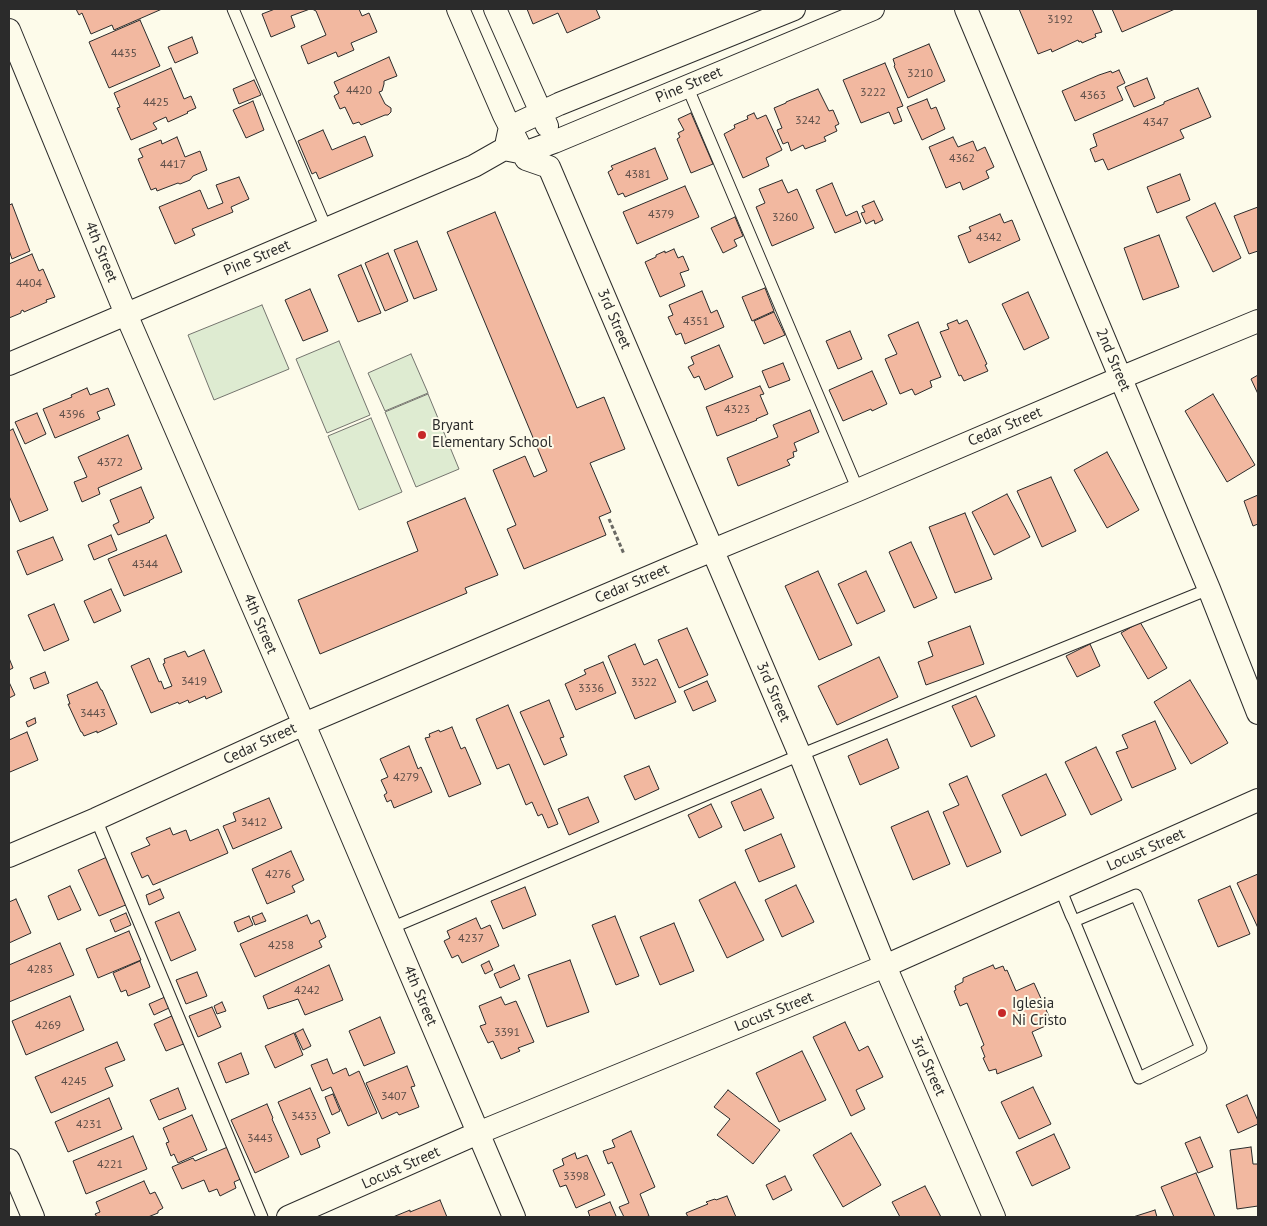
<!DOCTYPE html>
<style>
body{margin:0}
#map{position:relative;width:1267px;height:1226px;overflow:hidden;background:#fdfbea;font-family:"PT Sans",sans-serif}
canvas{display:block}
.frame{position:absolute;inset:0;border:10px solid #2b2b2b;pointer-events:none}
</style>
<div id="map">
<canvas width="1267" height="1226"></canvas>
<div class="frame"></div>
</div>
<script>
const ctx = document.querySelector('canvas').getContext('2d');
ctx.lineJoin = 'round';
function paint(path, color) { ctx.fillStyle = color; ctx.fill(path, 'evenodd'); }
const shape = rows => new Path2D(rows.map(r => 'M' + r).join(''));
function strokePath(path, color, width, dash) { ctx.strokeStyle = color; ctx.lineWidth = width; ctx.lineCap = dash ? 'butt' : 'round'; ctx.setLineDash(dash || []); ctx.stroke(path); }
function label(font, color, halo, rows, align = 'center') {
  ctx.font = font + ' "PT Sans",sans-serif'; ctx.lineWidth = 4; ctx.setLineDash([]); ctx.textBaseline = 'middle'; ctx.strokeStyle = halo; ctx.fillStyle = color; for (const [text, x, y, turn = 0] of rows) {
    ctx.save(); ctx.translate(x, y); ctx.rotate((+turn || 0) * Math.PI / 180); ctx.textAlign = isNaN(turn) ? turn : align; if (halo) ctx.strokeText(text, 0, 0); ctx.fillText(text, 0, 0); ctx.restore();
  }
}
const green = shape([
 [262,305,289,369,214,400,188,335,262,305],
 [339,341,370,415,327,433,296,359,339,341],
 [411,354,428,393,385,411,368,373,411,354],
 [428,394,459,469,416,487,385,412,428,394],
 [371,418,402,492,359,510,328,436,371,418]
]);
const building = shape([
 [76,9,162,9,114,30,112,25,91,34,82,13,79,15,76,9],
 [275,9,310,9,291,16,295,27,271,37,262,14,275,9],
 [312,9,359,9,362,16,369,13,377,32,351,43,354,50,338,57,336,52,308,64,301,46,326,35,316,11,312,9],
 [527,9,596,9,600,18,567,33,558,13,533,24,527,9],
 [1019,9,1092,9,1102,32,1095,34,1096,37,1082,43,1081,41,1079,42,1078,40,1052,52,1051,49,1038,54,1019,9],
 [1112,9,1175,9,1122,32,1112,9],
 [140,20,160,66,109,88,89,42,140,20],
 [192,37,198,53,175,63,168,47,192,37],
 [929,44,945,81,908,98,894,66,895,65,893,59,929,44],
 [389,57,397,76,384,81,384,84,382,91,379,92,385,104,391,108,391,112,388,115,385,115,361,125,359,122,353,124,345,107,340,109,334,96,339,93,334,82,389,57],
 [885,63,903,106,897,108,902,121,894,124,889,112,861,123,843,80,885,63],
 [171,68,184,99,191,96,196,108,187,112,188,113,168,122,166,117,153,123,157,129,131,140,117,108,120,107,114,93,171,68],
 [1119,70,1125,83,1117,87,1123,100,1075,121,1062,91,1099,75,1111,71,1112,73,1119,70],
 [1147,78,1155,98,1134,107,1125,87,1147,78],
 [254,80,261,95,239,104,233,89,254,80],
 [1198,88,1211,117,1180,130,1184,138,1108,170,1103,159,1095,162,1090,149,1097,146,1093,134,1164,104,1164,102,1198,88],
 [818,89,829,111,833,110,839,124,835,126,837,131,824,137,826,141,805,149,803,145,791,151,788,142,783,144,777,130,782,128,774,108,786,103,786,102,818,89],
 [927,99,931,109,936,107,945,129,922,140,907,107,927,99],
 [253,101,264,130,246,138,233,110,253,101],
 [691,113,713,164,691,173,677,139,680,137,678,133,684,130,678,119,691,113],
 [754,113,757,119,766,115,782,150,766,158,769,166,743,178,724,134,735,128,734,125,748,119,747,116,754,113],
 [323,130,332,150,365,136,373,156,319,179,316,172,312,174,298,141,323,130],
 [177,137,185,157,200,151,207,170,193,176,190,180,180,184,178,183,157,191,156,188,151,190,138,159,143,157,139,149,161,140,162,144,177,137],
 [953,137,958,147,973,141,977,151,985,147,994,167,986,171,989,178,963,190,960,182,946,188,929,147,953,137],
 [655,148,668,179,625,197,623,193,618,195,608,172,613,169,611,166,655,148],
 [1180,174,1190,200,1157,213,1147,187,1180,174],
 [239,177,249,199,231,207,233,212,192,229,195,235,175,244,159,207,200,190,208,209,223,203,216,185,239,177],
 [782,180,788,193,797,189,814,228,772,246,756,207,765,203,759,189,782,180],
 [832,183,846,216,857,211,861,222,835,233,816,190,832,183],
 [685,186,699,217,637,244,623,212,685,186],
 [874,201,883,220,875,224,874,220,866,224,861,213,865,212,862,206,874,201],
 [1215,203,1241,258,1213,272,1186,217,1215,203],
 [12,204,30,251,12,259,9,250,9,205,12,204],
 [1258,207,1258,251,1249,254,1234,216,1258,207],
 [495,212,577,408,604,397,625,449,590,463,611,512,599,517,606,535,524,569,507,529,516,525,493,470,525,456,534,477,547,471,447,232,495,212],
 [1000,214,1004,223,1012,220,1020,240,969,263,958,236,971,231,969,227,1000,214],
 [735,217,743,236,734,240,737,246,723,253,711,228,735,217],
 [1159,235,1179,287,1143,300,1124,248,1159,235],
 [417,241,437,290,414,299,394,250,417,241],
 [674,249,678,258,683,256,689,270,680,273,685,286,660,297,645,262,656,257,656,255,665,251,665,253,674,249],
 [388,253,408,301,385,311,365,263,388,253],
 [32,254,39,271,43,269,55,297,46,300,47,302,24,312,23,310,21,311,21,313,9,318,9,264,32,254],
 [361,265,381,313,358,322,338,275,361,265],
 [765,288,774,311,752,321,742,297,765,288],
 [310,289,328,331,303,341,285,300,310,289],
 [702,291,711,313,717,310,724,327,685,344,681,333,676,335,668,317,673,315,669,305,702,291],
 [1028,292,1049,338,1024,350,1002,304,1028,292],
 [774,312,785,335,764,344,754,321,774,312],
 [957,320,959,324,967,320,987,364,985,365,988,371,964,381,961,375,959,376,940,332,949,329,947,324,957,320],
 [918,322,941,377,930,381,932,387,915,395,912,389,900,394,885,359,897,354,888,335,918,322],
 [850,331,862,359,838,369,826,341,850,331],
 [719,345,733,377,705,390,699,376,694,378,688,367,694,364,691,357,719,345],
 [783,363,790,380,769,388,762,371,783,363],
 [872,371,887,404,872,411,871,409,843,421,829,390,872,371],
 [1258,375,1258,394,1251,379,1258,375],
 [760,386,764,394,760,395,768,414,756,419,757,420,717,436,706,407,760,386],
 [87,388,90,395,108,388,115,405,97,412,100,419,55,438,43,409,72,397,71,395,87,388],
 [1213,394,1255,465,1227,482,1185,411,1213,394],
 [810,410,819,432,794,443,797,451,793,452,794,457,787,460,790,465,738,486,727,458,778,437,773,425,810,410],
 [37,413,46,434,25,444,15,422,37,413],
 [13,429,48,510,20,522,9,496,9,431,13,429],
 [128,435,142,469,98,488,100,494,82,502,74,482,87,477,78,457,128,435],
 [1107,452,1139,510,1107,528,1074,470,1107,452],
 [1051,477,1076,531,1042,547,1017,491,1051,477],
 [141,487,154,518,149,521,150,522,118,535,113,525,119,522,110,500,141,487],
 [1007,494,1030,537,994,555,972,512,1007,494],
 [1258,495,1258,524,1253,526,1244,501,1258,495],
 [465,498,498,575,465,588,467,593,320,654,298,600,418,551,407,522,465,498],
 [965,513,992,579,955,593,929,527,965,513],
 [111,535,117,550,94,560,88,545,111,535],
 [166,535,182,572,124,596,108,559,166,535],
 [53,537,63,560,27,575,17,551,53,537],
 [911,542,937,598,914,608,889,552,911,542],
 [818,571,852,645,819,660,785,586,818,571],
 [866,571,885,611,857,624,838,584,866,571],
 [111,589,121,611,94,623,84,601,111,589],
 [54,604,69,640,44,651,28,615,54,604],
 [1140,622,1167,668,1148,679,1121,633,1140,622],
 [970,626,984,664,926,685,918,662,933,656,928,642,970,626],
 [687,628,708,675,679,688,658,640,687,628],
 [635,644,644,665,657,659,676,702,635,719,608,656,635,644],
 [1090,644,1100,666,1077,677,1066,656,1090,644],
 [204,650,222,692,206,699,205,696,189,703,188,700,179,704,178,702,151,713,131,666,149,658,159,682,161,681,164,689,172,686,163,664,165,663,164,659,185,651,188,657,204,650],
 [879,657,898,697,837,725,818,686,879,657],
 [9,658,13,668,9,670,9,658],
 [603,662,616,693,576,710,565,684,586,674,584,670,603,662],
 [45,672,49,683,34,689,30,678,45,672],
 [1190,680,1228,743,1191,764,1154,702,1190,680],
 [707,681,716,701,693,711,684,691,707,681],
 [9,682,15,695,9,698,9,682],
 [97,682,101,690,102,690,117,724,97,733,97,731,84,736,82,732,81,732,68,704,70,704,67,695,97,682],
 [976,696,995,736,971,747,952,706,976,696],
 [549,700,564,737,560,738,567,755,544,765,520,712,549,700],
 [508,705,558,824,548,828,542,814,538,816,532,802,526,805,509,764,497,769,476,719,508,705],
 [35,718,36,723,28,727,26,722,35,718],
 [1155,721,1176,769,1132,788,1116,752,1128,748,1122,735,1155,721],
 [452,727,461,749,465,747,481,784,449,797,425,738,430,737,429,734,439,730,440,732,452,727],
 [27,732,38,760,10,772,9,770,9,740,27,732],
 [887,739,899,768,860,785,848,756,887,739],
 [409,746,418,769,421,767,432,792,394,808,391,800,387,802,384,795,387,793,381,780,388,777,380,759,409,746],
 [1096,747,1122,800,1091,815,1065,762,1096,747],
 [649,766,659,789,635,800,624,776,649,766],
 [1046,774,1066,815,1021,836,1002,795,1046,774],
 [967,776,1001,852,967,867,943,812,959,805,949,784,967,776],
 [761,789,774,818,744,831,731,802,761,789],
 [588,797,599,822,569,835,558,809,588,797],
 [269,798,282,828,233,849,223,826,236,821,233,813,269,798],
 [711,804,722,827,699,838,688,815,711,804],
 [928,811,950,864,913,880,891,827,928,811],
 [170,828,173,835,186,830,190,841,218,829,228,853,153,885,148,875,142,878,131,853,150,845,146,838,170,828],
 [781,834,795,867,759,882,745,850,781,834],
 [291,851,304,880,292,886,295,892,267,904,252,869,291,851],
 [107,857,128,904,99,916,78,870,107,857],
 [1258,874,1258,928,1237,883,1258,874],
 [735,882,764,940,727,958,699,900,735,882],
 [796,885,814,922,782,937,765,900,796,885],
 [70,886,81,910,58,920,48,896,70,886],
 [1230,886,1250,934,1218,947,1198,900,1230,886],
 [525,887,536,915,503,929,491,901,525,887],
 [160,889,164,898,149,905,146,895,160,889],
 [16,899,31,933,9,943,9,902,16,899],
 [179,912,196,950,171,961,155,922,179,912],
 [126,913,131,925,115,932,110,920,126,913],
 [262,913,266,921,255,925,252,917,262,913],
 [307,915,311,924,319,920,326,937,319,941,322,947,255,977,240,944,307,915],
 [249,916,253,925,238,932,234,922,249,916],
 [615,916,639,976,616,985,592,925,615,916],
 [476,918,481,929,490,925,499,946,462,963,458,955,452,958,444,941,450,938,447,931,476,918],
 [674,923,694,971,660,985,640,937,674,923],
 [129,931,141,960,98,978,86,949,129,931],
 [60,943,74,975,9,1002,9,965,60,943],
 [570,960,589,1012,547,1027,528,975,570,960],
 [140,961,150,987,128,996,126,990,121,992,113,973,140,961],
 [489,961,493,970,485,974,481,965,489,961],
 [329,965,343,1000,305,1015,298,999,268,1009,263,996,329,965],
 [514,965,520,979,500,988,494,974,514,965],
 [993,965,995,969,1003,966,1005,971,1007,970,1016,991,1034,983,1052,1023,1032,1032,1042,1056,997,1074,996,1069,989,1071,983,1058,985,1057,981,1047,984,1045,967,1003,960,1006,954,991,956,990,955,986,963,982,963,978,993,965],
 [197,972,207,996,186,1004,176,980,197,972],
 [70,996,84,1030,26,1055,12,1021,70,996],
 [165,997,169,1008,154,1015,149,1004,165,997],
 [501,997,505,1005,516,1001,534,1042,518,1048,520,1051,501,1059,493,1041,488,1043,480,1026,486,1024,479,1006,501,997],
 [222,1002,226,1011,217,1014,214,1006,222,1002],
 [212,1007,221,1027,198,1037,189,1016,212,1007],
 [174,1015,186,1043,166,1051,154,1024,174,1015],
 [380,1017,395,1053,364,1066,349,1031,380,1017],
 [845,1022,859,1051,868,1046,883,1077,856,1090,865,1109,851,1116,813,1037,845,1022],
 [303,1029,311,1046,303,1050,295,1033,303,1029],
 [294,1033,303,1055,275,1068,265,1046,294,1033],
 [117,1042,125,1060,105,1068,113,1086,51,1113,35,1077,117,1042],
 [802,1051,826,1100,779,1122,756,1073,802,1051],
 [241,1053,249,1074,226,1083,218,1063,241,1053],
 [327,1059,333,1074,346,1068,349,1076,359,1071,377,1113,348,1126,331,1087,322,1091,311,1065,327,1059],
 [407,1066,415,1086,411,1087,419,1107,399,1115,397,1112,382,1119,366,1083,407,1066],
 [1033,1087,1051,1124,1019,1139,1001,1102,1033,1087],
 [178,1088,186,1109,159,1120,150,1100,178,1088],
 [310,1088,330,1133,317,1139,320,1147,301,1155,278,1102,310,1088],
 [728,1090,780,1130,753,1164,717,1135,730,1119,714,1107,728,1090],
 [333,1094,340,1111,332,1115,325,1097,333,1094],
 [1247,1095,1258,1121,1258,1124,1238,1133,1226,1105,1247,1095],
 [109,1098,122,1129,68,1152,55,1122,109,1098],
 [267,1104,273,1118,272,1119,289,1157,255,1173,231,1120,267,1104],
 [192,1115,207,1150,178,1163,174,1154,171,1156,166,1143,169,1142,163,1128,192,1115],
 [631,1131,655,1187,640,1194,649,1216,645,1217,624,1217,619,1207,629,1203,612,1162,608,1164,603,1151,615,1147,612,1140,631,1131],
 [851,1133,881,1185,843,1207,813,1155,851,1133],
 [1054,1134,1070,1168,1032,1186,1016,1152,1054,1134],
 [133,1136,147,1169,86,1194,73,1161,133,1136],
 [1200,1137,1213,1167,1198,1173,1185,1143,1200,1137],
 [230,1146,243,1178,234,1182,236,1188,220,1196,217,1189,209,1192,204,1180,182,1189,172,1167,193,1158,195,1161,230,1146],
 [1251,1147,1253,1164,1258,1164,1258,1206,1237,1209,1230,1150,1251,1147],
 [575,1153,577,1159,587,1155,605,1195,576,1208,566,1185,560,1187,553,1170,564,1165,562,1159,575,1153],
 [1196,1173,1215,1217,1174,1217,1161,1187,1196,1173],
 [785,1176,792,1190,773,1200,766,1185,785,1176],
 [144,1181,150,1194,155,1192,163,1208,158,1211,158,1213,148,1217,97,1217,95,1214,100,1212,96,1202,144,1181],
 [925,1186,941,1217,900,1217,892,1202,925,1186],
 [727,1196,736,1217,688,1217,686,1213,708,1204,706,1202,715,1199,716,1200,727,1196],
 [440,1200,447,1217,393,1217,410,1210,410,1212,440,1200],
 [610,1202,616,1216,614,1217,590,1217,588,1211,610,1202],
 [1155,1210,1157,1217,1133,1217,1155,1210]
]);
const path = shape([
 [609,519,624,554]
]);
const lane = shape([
 [233,9,326,228],
 [687,86,858,490],
 [96,819,262,1217],
 [1060,888,1071,915,1074,921,1139,1078,1201,1048,1136,895,1074,921],
 [391,928,800,755,1209,589]
]);
const street = shape([
 [458,9,504,115,526,159,549,167,800,755,885,966,994,1217],
 [495,9,547,126],
 [966,9,1209,589,1258,713],
 [9,30,126,314,316,752,514,1217],
 [507,141,510,127,559,104,794,9],
 [9,364,474,166,504,149,524,153,554,142,873,9],
 [9,856,96,819,304,724,684,562,858,490,1120,378,1258,321],
 [9,1160,33,1217],
 [288,1217,478,1133,885,966,1258,800]
]);
const markers = [
 [422,435,5,"#c62828"],
 [1002,1013,5,"#c62828"]
];
const numberNames = [
 ["3192",1060,20],
 ["4435",124,54],
 ["3210",920,74],
 ["4420",359,91],
 ["3222",873,93],
 ["4363",1093,96],
 ["4425",156,103],
 ["3242",808,121],
 ["4347",1156,123],
 ["4362",962,159],
 ["4417",173,165],
 ["4381",638,175],
 ["4379",661,215],
 ["3260",785,218],
 ["4342",989,238],
 ["4404",29,284],
 ["4351",696,322],
 ["4323",737,410],
 ["4396",72,415],
 ["4372",110,463],
 ["4344",145,565],
 ["3419",194,682],
 ["3322",644,683],
 ["3336",591,689],
 ["3443",93,714],
 ["4279",406,778],
 ["3412",254,823],
 ["4276",278,875],
 ["4237",471,939],
 ["4258",281,946],
 ["4283",40,970],
 ["4242",307,991],
 ["4269",48,1026],
 ["3391",507,1033],
 ["4245",74,1082],
 ["3407",394,1097],
 ["3433",304,1117],
 ["4231",89,1125],
 ["3443",260,1139],
 ["4221",110,1165],
 ["3398",576,1177]
];
const streetNames = [
 ["Pine Street",689,85,-23],
 ["4th Street",101,252,68],
 ["Pine Street",257,258,-23],
 ["3rd Street",614,319,67],
 ["2nd Street",1113,360,67],
 ["Cedar Street",1005,427,-23],
 ["Cedar Street",632,584,-23],
 ["4th Street",260,624,67],
 ["3rd Street",773,692,67],
 ["Cedar Street",260,744,-25],
 ["Locust Street",1146,850,-24],
 ["4th Street",420,996,67],
 ["Locust Street",774,1012,-22],
 ["3rd Street",928,1066,66],
 ["Locust Street",401,1168,-24]
];
const poiNames = [
 ["Bryant",432,426],
 ["Elementary School",432,443],
 ["Iglesia",1012,1004],
 ["Ni Cristo",1012,1021]
];
paint(green, '#deebd1');
strokePath(green, '#74746e', 1);
paint(building, '#f2b8a0');
strokePath(building, '#2b2b2b', 1);
strokePath(lane, '#2b2b2b', 13);
strokePath(street, '#2b2b2b', 24);
strokePath(path, '#6a6964', 3, [4, 2.5]);
strokePath(lane, '#fdfbea', 11);
strokePath(street, '#fdfbea', 22);
for (const [x, y, r, color] of markers) { const dot = new Path2D(); dot.arc(x, y, r, 0, 2 * Math.PI); ctx.fillStyle = color; ctx.fill(dot); strokePath(dot, '#fdfbea', 2); }
label('12px', '#5d4e48', null, numberNames);
label('15px', '#2b2b2b', '#fdfbea', streetNames);
label('15px', '#2b2b2b', '#fdfbea', poiNames, 'left');
</script>
